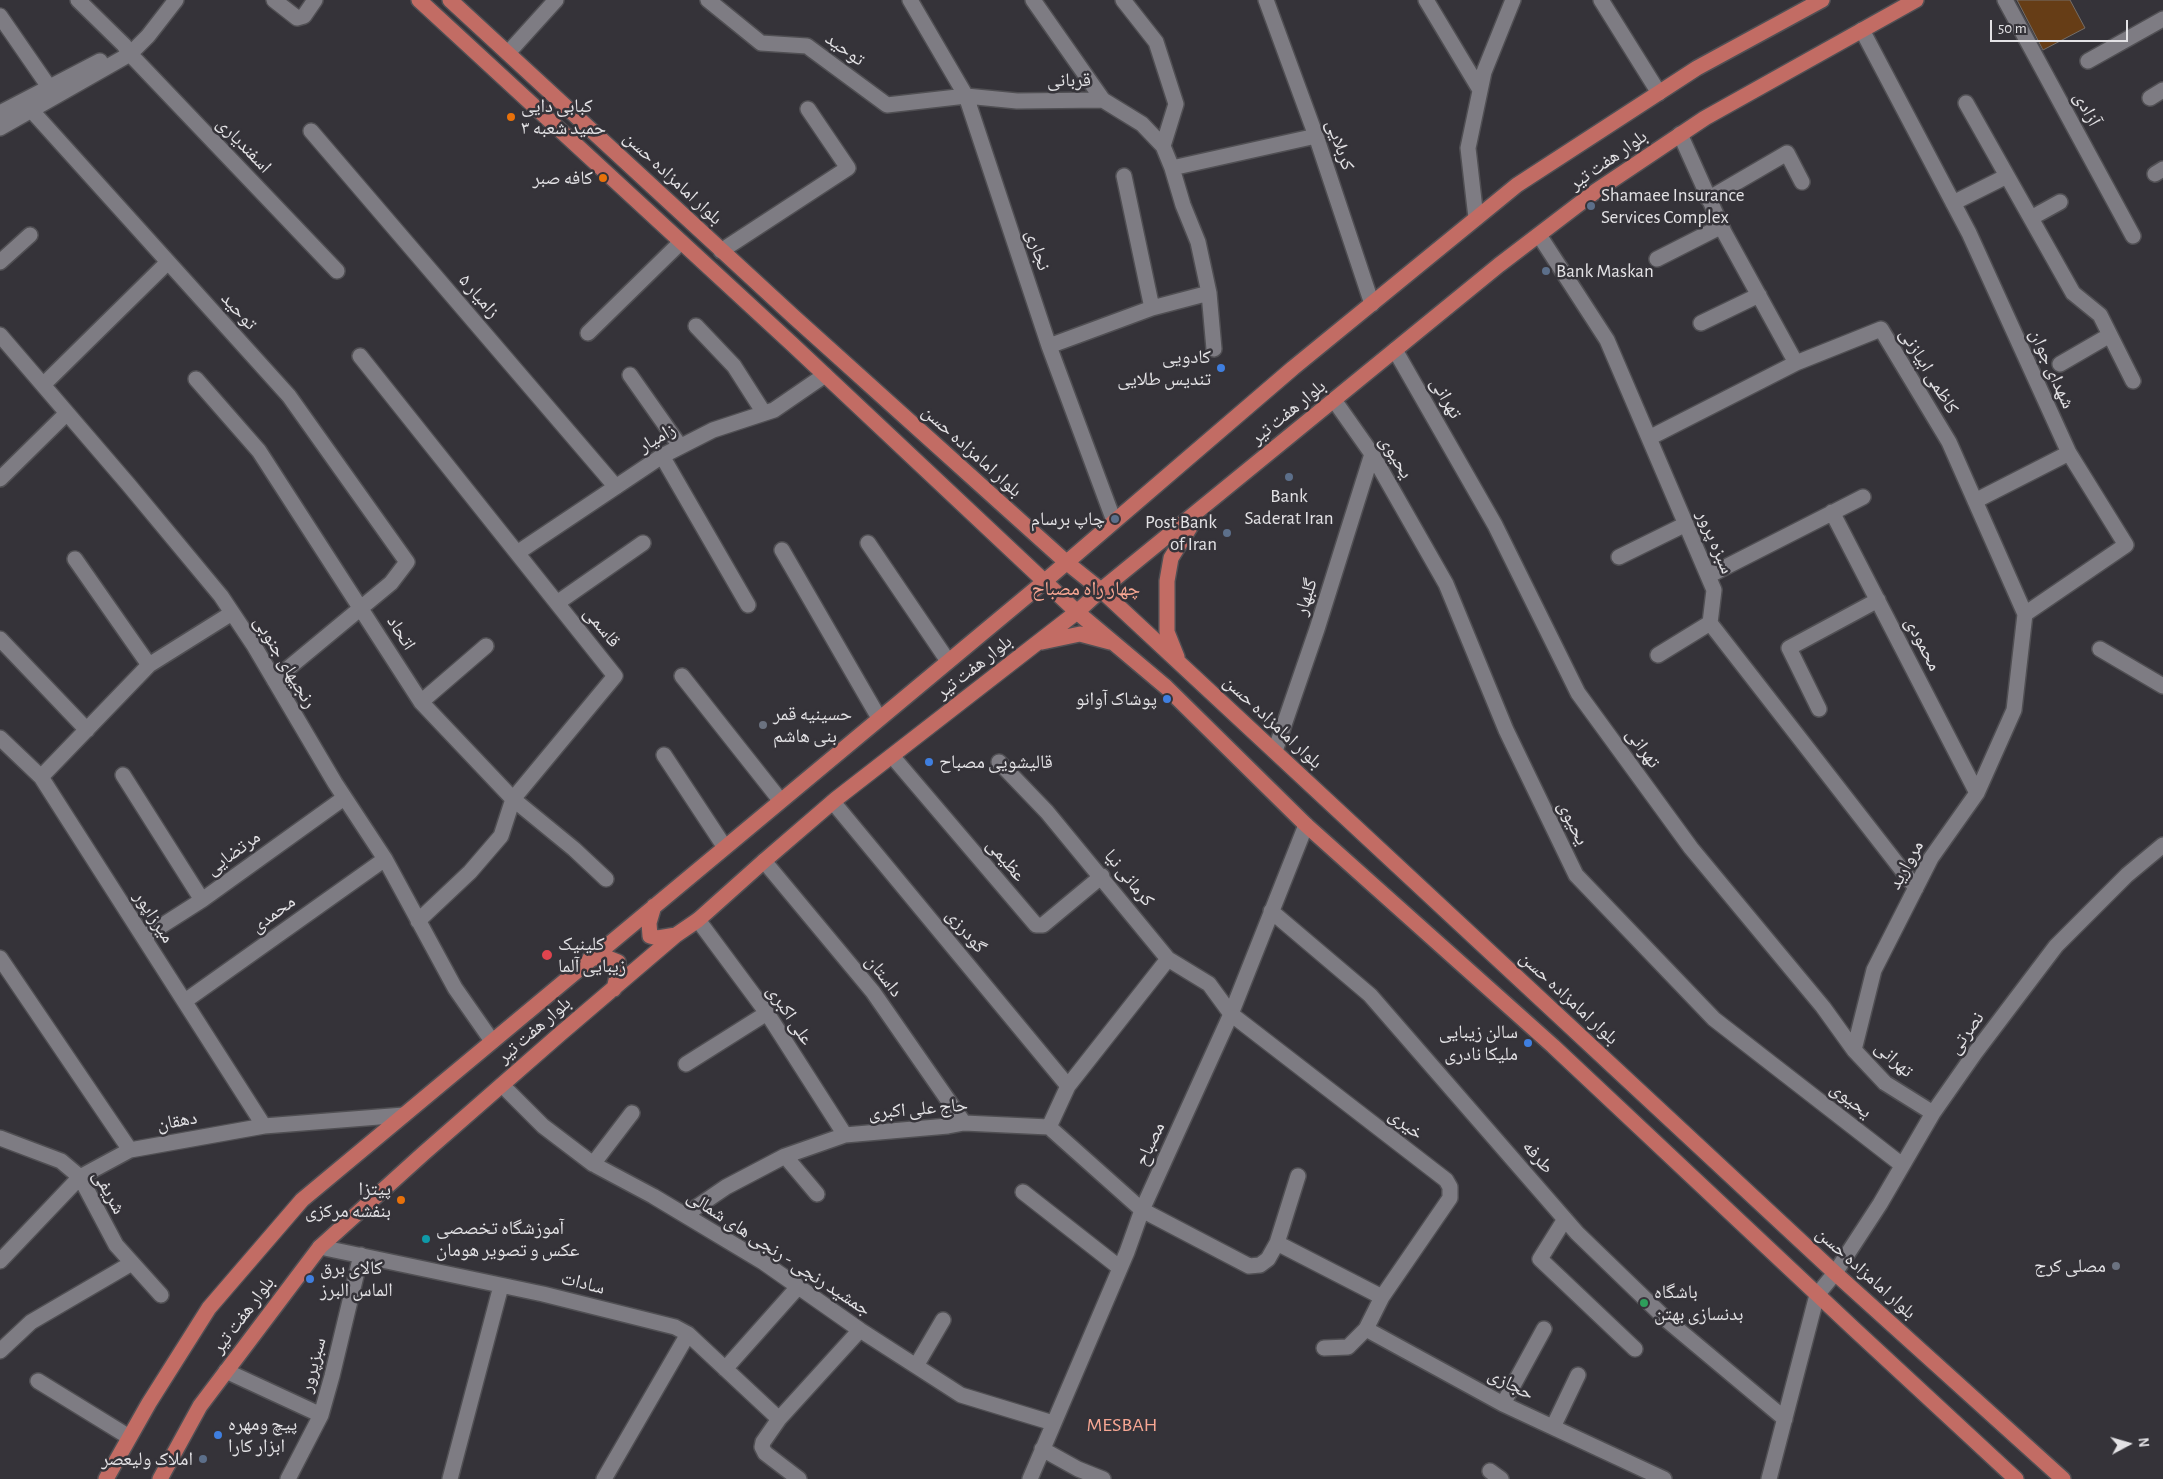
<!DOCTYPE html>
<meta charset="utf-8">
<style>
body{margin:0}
#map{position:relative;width:2163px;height:1479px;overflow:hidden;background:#353339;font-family:"Alegreya Sans",sans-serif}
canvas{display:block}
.north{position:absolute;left:2103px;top:1419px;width:50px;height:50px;-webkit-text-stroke:4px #353339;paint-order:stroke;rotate:84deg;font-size:14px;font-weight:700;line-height:20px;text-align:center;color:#e3e2e5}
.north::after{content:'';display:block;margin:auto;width:18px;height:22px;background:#e3e2e5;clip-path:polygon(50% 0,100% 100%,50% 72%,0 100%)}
.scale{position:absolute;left:1990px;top:20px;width:138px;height:22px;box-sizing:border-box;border:2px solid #e3e2e5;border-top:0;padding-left:6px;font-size:15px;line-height:18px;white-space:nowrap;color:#e3e2e5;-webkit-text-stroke:4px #353339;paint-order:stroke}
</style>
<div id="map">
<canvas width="2163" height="1479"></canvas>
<div class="north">N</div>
<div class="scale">50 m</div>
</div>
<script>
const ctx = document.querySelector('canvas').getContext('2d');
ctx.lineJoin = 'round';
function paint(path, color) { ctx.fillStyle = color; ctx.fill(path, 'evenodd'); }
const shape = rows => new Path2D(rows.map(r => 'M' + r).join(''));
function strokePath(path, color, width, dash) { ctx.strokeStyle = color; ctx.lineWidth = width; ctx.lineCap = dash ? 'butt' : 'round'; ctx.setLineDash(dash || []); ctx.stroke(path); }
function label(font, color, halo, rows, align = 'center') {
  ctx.font = font + ' "Alegreya Sans","Noto Naskh Arabic",sans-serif'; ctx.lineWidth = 5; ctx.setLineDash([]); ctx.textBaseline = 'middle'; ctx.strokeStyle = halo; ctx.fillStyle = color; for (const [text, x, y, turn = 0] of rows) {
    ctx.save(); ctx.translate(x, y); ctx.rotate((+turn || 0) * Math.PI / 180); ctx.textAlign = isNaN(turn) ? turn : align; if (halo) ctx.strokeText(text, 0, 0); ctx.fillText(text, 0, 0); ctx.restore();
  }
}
const building = shape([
 [2017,0,2070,0,2085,28,2043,50,2017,0]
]);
const minor = shape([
 [78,0,124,45,130,54,337,271],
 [274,0,297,18,304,16,315,0],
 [708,0,761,43,807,46,887,105,966,96,1017,101,1103,100,1142,124,1163,146,1172,168,1183,205,1198,242,1209,293,1214,349],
 [910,0,966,96,1049,346,1114,521],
 [1033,0,1103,100],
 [1123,0,1156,42,1176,104,1163,146],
 [1266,0,1316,136,1372,304],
 [1426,0,1480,90],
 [1601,0,1659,93],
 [2005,0,2133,236],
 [0,16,49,87],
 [1862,30,1969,233,2069,453,2126,545,2025,614],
 [508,53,556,0],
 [2088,61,2163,19],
 [2150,98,2163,90],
 [23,101,289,396,407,562,391,583,274,680],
 [1966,103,2073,293,2100,315,2133,381],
 [0,113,100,61],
 [0,128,130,54,148,36,176,0],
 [311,131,616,487],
 [1680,134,1724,232,1796,363,1881,329,1949,442,2025,614],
 [1172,168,1316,136],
 [2155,174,2163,169],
 [1124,176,1152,308],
 [1708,199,1787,153,1802,182],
 [1953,203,2007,176],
 [1476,218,1468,148,1484,72,1513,0],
 [2031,218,2060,202],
 [1539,235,1607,340,1714,590,1710,623,1916,888],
 [721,251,848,168,808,109],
 [1657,259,1722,226],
 [0,262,30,235],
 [1701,323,1759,295],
 [696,326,734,366,764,413],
 [588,333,681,242],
 [0,335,128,484,221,596,253,644,335,783,385,859,455,988,492,1041],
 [1049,346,1152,308,1209,293],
 [1395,350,1495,525,1578,693,1691,848,1823,1007,1854,1050,1885,1083,1933,1113],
 [360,356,615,676,513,799,501,836,470,872,418,921],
 [2060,364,2110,335],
 [630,375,680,446],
 [196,379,259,451,421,702,513,799,574,849,606,879],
 [43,385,168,262],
 [1334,400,1372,454,1446,584,1506,730,1576,875,1714,1019,1902,1165],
 [1649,438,1796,363],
 [662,456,748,605],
 [0,479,67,413],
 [1975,501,2069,453],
 [1832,512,1977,793],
 [868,543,948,661],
 [782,550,879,718],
 [517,553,662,456,713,430,774,410,825,375],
 [1619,557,1686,524],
 [75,559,149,665],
 [1708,576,1863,497],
 [557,603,643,543],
 [0,639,87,730],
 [2100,649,2163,686],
 [1658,655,1710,623],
 [682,676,780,800],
 [421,702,486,646],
 [1819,709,1789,648,1878,600],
 [0,738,41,777,264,1126],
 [1275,751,1317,629,1372,454],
 [664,755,724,846],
 [892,756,1036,925,1043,925,1102,876],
 [999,762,1047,812,1168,959,1209,984,1231,1014,1446,1180,1450,1187,1450,1198,1382,1297,1366,1329,1348,1347,1324,1348],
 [123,775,202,900],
 [41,777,149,665,232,613],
 [833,802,1068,1086],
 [764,861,873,992,964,1123],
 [1271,911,1370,995,1577,1233,1668,1321,1785,1419],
 [698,920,767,1013,845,1135],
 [144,937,202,900,344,798],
 [0,958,130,1150],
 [185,1001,385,859],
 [1854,1050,1874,970,1931,858,1977,793,2014,710,2025,614],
 [686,1064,767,1013],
 [502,1085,543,1126,593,1164,653,1196,763,1262,860,1330,961,1395,1053,1423],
 [1049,1127,1068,1086,1168,959],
 [0,1138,61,1161,80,1177,116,1245,161,1295],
 [785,1156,817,1194],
 [593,1164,632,1113],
 [1023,1192,1120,1268],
 [685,1215,726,1187,785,1156,845,1135,948,1126,964,1123,1049,1127,1142,1210,1249,1266,1260,1265,1268,1259,1277,1243,1298,1176],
 [1565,1219,1540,1259,1635,1349],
 [1277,1243,1382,1297],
 [320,1247,543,1294,675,1327,688,1334,779,1419],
 [0,1261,80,1177,130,1150,264,1126,404,1115],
 [1366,1329,1503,1404,1664,1479],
 [0,1351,31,1322,132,1263],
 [916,1366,943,1320],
 [725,1369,798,1287],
 [226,1371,321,1415],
 [38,1381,129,1437],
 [1503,1404,1544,1329],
 [1553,1427,1578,1375],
 [1042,1449,1078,1469,1103,1479],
 [1490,1471,1501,1479],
 [288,1479,321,1415,332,1376,361,1255],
 [450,1479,501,1286],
 [604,1479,688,1334],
 [799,1479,765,1453,762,1447,763,1442,779,1419,860,1330],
 [1030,1479,1127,1252,1142,1210,1231,1014,1306,825],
 [1769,1479,1817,1295,1835,1273,1880,1204,1933,1113,1975,1053,2056,946,2127,875,2163,845]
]);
const major = shape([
 [419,0,792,344,1077,612,1166,687,1306,825,1553,1046,1853,1328,2016,1479],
 [450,0,794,317,1066,562,1101,590,1835,1273,2063,1479],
 [1042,642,1080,634,1110,642],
 [1177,657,1167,632,1167,581,1171,558,1195,519],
 [654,906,649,923,650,936,658,938,676,935],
 [590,958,608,958,618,962,618,972,614,989],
 [106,1479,149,1403,209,1308,302,1200,1045,581,1293,368,1517,185,1697,68,1822,0],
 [160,1479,200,1406,320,1247,424,1153,560,1034,676,935,698,920,764,861,836,799,1077,612,1101,590,1499,265,1596,191,1705,118,1916,0]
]);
const markers = [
 [511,117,5,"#e8710a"],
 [603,178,5,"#e8710a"],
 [1591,206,5,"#5c6f8a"],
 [1546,271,5,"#5c6f8a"],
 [1221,368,5,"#3f7fe0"],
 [1289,477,5,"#5c6f8a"],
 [1115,519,5,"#5c6f8a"],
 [1227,533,5,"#5c6f8a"],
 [1167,699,5,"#3f7fe0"],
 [763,725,5,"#6b7280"],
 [929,762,5,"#3f7fe0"],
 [547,955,6,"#e0444e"],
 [1528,1043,5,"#3f7fe0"],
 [401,1200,5,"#e8710a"],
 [426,1239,5,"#0f9aa8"],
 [2116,1266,5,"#6b7280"],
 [310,1279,5,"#3f7fe0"],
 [1644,1303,5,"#2e9e5b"],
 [218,1435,5,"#3f7fe0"],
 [203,1459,5,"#5c6f8a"]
];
const streetNames = [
 ["توحید",845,49,36],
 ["قربانی",1069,80],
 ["آزادی",2087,109,62],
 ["اسفندیاری",244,145,46],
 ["کربلایی",1340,145,71],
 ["بلوار هفت تیر",1608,160,-35],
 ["بلوار امامزاده حسن",673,178,43],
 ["نجاری",1038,250,72],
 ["زامیار ۵",479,296,49],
 ["توحید",239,311,48],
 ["شهدای جوان",2052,369,66],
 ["کاظمی ابیازنی",1929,371,59],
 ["تهرانی",1446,398,60],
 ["بلوار هفت تیر",1288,412,-39],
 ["زامیار",657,438,-30],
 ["بلوار امامزاده حسن",972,451,42],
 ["یحیوی",1396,457,59],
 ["سبزه پرور",1715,542,67],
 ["گلبهار",1306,597,-73],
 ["قاسمی",602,627,51],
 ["اتحاد",401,633,58],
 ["محمودی",1923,644,63],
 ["رنجیهای جنوبی",285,662,59],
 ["بلوار هفت تیر",974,667,-38],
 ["بلوار امامزاده حسن",1273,722,43],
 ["تهرانی",1643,748,54],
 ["یحیوی",1573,823,64],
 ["مرتضایی",233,853,-36],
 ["عظیمی",1006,860,50],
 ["مروارید",1906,865,-61],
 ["کرمانی نیا",1129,878,51],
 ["محمدی",273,914,-36],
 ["میرزاپور",154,917,57],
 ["گودرزی",966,931,50],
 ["داستان",884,976,52],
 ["بلوار امامزاده حسن",1569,998,43],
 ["علی اکبری",790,1015,56],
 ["بلوار هفت تیر",534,1030,-41],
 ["نصرتی",1966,1033,-54],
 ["تهرانی",1894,1059,42],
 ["یحیوی",1851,1100,38],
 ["حاج علی اکبری",918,1109,-5],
 ["دهقان",177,1121,-10],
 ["خیری",1406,1124,38],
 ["مصباح",1150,1144,-65],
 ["طرفه",1538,1157,49],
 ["شریفی",109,1192,61],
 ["جمشید رنجی - رنجی های شمالی",779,1253,33],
 ["بلوار امامزاده حسن",1866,1273,42],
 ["سادات",583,1283,14],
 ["بلوار هفت تیر",243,1315,-53],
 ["سبزپرور",313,1365,-75],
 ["حجازی",1511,1384,27]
];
const poiNames = [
 ["کبابی دایی",521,106],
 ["حمید شعبه ۳",521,128],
 ["کافه صبر",593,178,"right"],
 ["Shamaee Insurance",1601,195],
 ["Services Complex",1601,217],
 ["Bank Maskan",1556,271],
 ["کادویی",1211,357,"right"],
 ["تندیس طلایی",1211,379,"right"],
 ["Bank",1289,496,"center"],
 ["Saderat Iran",1289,518,"center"],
 ["چاپ برسام",1105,519,"right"],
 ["Post Bank",1217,522,"right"],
 ["of Iran",1217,544,"right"],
 ["پوشاک آوانو",1157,699,"right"],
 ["حسینیه قمر",773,714],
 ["بنی هاشم",773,736],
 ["قالیشویی مصباح",939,762],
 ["کلینیک",558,944],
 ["زیبایی آلما",558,966],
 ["سالن زیبایی",1518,1032,"right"],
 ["ملیکا نادری",1518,1054,"right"],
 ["پیتزا",391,1189,"right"],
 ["بنفشه مرکزی",391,1211,"right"],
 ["آموزشگاه تخصصی",436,1228],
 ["عکس و تصویر هومان",436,1250],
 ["مصلی کرج",2106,1266,"right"],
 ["کالای برق",320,1268],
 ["الماس البرز",320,1290],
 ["باشگاه",1654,1292],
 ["بدنسازی بهتن",1654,1314],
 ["پیچ ومهره",228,1424],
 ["ابزار کارا",228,1446],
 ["املاک ولیعصر",193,1459,"right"]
];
const neighbourhoodNames = [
 ["چهار راه مصباح",1086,589],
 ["MESBAH",1122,1425]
];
paint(building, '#663d16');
strokePath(building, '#746e69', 1);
strokePath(minor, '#504f53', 18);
strokePath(major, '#504f53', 18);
strokePath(minor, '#7e7c83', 15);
strokePath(major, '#c26c64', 15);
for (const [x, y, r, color] of markers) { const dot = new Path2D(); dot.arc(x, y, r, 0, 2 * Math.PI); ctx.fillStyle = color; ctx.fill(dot); strokePath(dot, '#353339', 2); }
label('19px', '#e3e2e5', '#353339', streetNames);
label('19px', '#e3e2e5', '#353339', poiNames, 'left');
label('20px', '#f8a793', '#353339', neighbourhoodNames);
</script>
